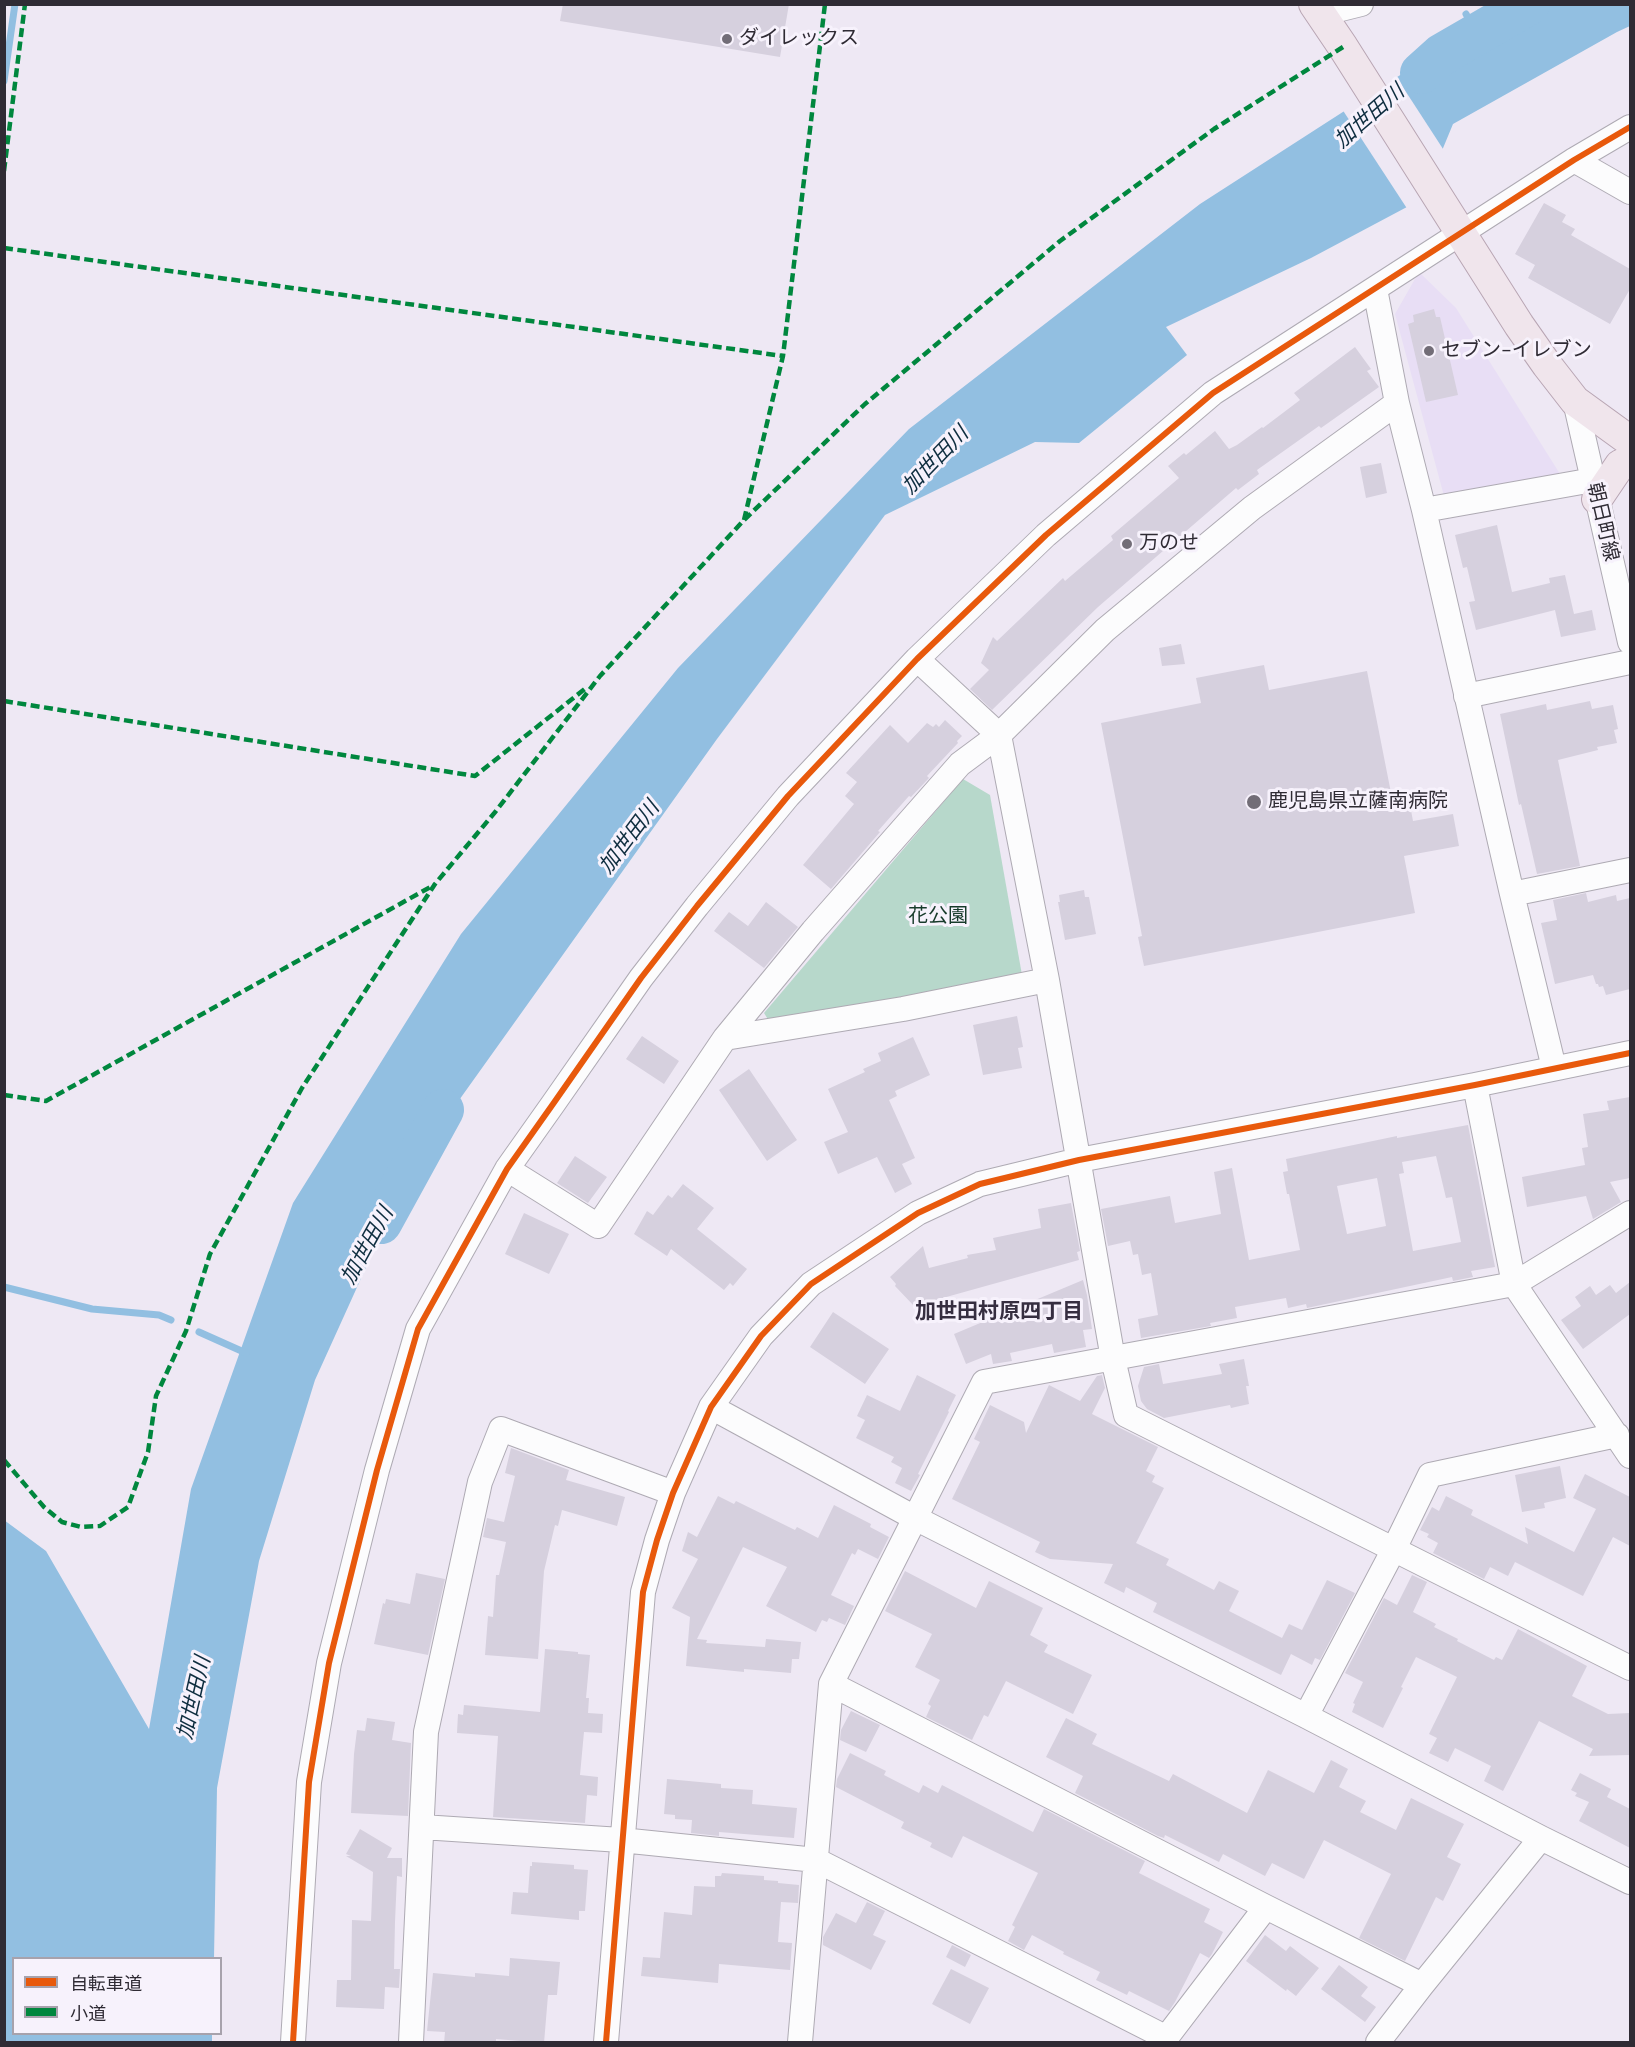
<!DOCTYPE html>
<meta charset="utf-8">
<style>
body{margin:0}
#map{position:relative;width:1635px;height:2047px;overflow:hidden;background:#eee8f4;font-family:"DM Sans","Noto Sans JP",sans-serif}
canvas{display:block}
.frame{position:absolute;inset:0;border:6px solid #2f2b34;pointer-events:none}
.legend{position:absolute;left:12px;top:1957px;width:210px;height:78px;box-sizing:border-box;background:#f7f2fc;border:2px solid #a7a2ac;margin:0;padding:8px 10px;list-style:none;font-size:18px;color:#2f2b34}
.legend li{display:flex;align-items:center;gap:12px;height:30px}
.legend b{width:30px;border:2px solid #a7a2ac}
</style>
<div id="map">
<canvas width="1635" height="2047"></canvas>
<div class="frame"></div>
<ul class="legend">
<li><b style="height:8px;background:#e8590c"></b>自転車道</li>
<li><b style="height:8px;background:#00873e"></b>小道</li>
</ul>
</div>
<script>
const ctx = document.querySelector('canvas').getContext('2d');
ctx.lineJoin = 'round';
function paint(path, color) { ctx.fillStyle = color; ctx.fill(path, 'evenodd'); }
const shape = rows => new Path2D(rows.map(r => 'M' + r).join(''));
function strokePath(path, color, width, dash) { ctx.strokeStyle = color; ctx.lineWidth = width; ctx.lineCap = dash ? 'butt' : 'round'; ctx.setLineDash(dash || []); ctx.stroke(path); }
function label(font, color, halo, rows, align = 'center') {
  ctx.font = font + ' "DM Sans","Noto Sans JP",sans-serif'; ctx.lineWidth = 6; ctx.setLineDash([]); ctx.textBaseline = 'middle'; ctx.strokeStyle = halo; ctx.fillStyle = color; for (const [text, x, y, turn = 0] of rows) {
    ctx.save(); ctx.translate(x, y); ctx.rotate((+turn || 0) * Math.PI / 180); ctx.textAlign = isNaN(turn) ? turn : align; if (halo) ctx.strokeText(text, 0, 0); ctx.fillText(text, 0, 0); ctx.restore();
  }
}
const built = shape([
 [1419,272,1456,308,1560,474,1444,496,1395,314]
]);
const green = shape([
 [963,779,990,795,1022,975,769,1021,764,1013]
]);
const water = shape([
 [1542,5,1630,5,1630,26,1617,32,1453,124,1422,199,1311,258,1166,327,1187,355,1079,443,1035,442,885,515,717,739,412,1166,315,1380,259,1561,217,1788,214,1958,14,1958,14,2034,212,2034,212,2042,5,2042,4,1520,46,1551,149,1729,191,1489,293,1203,461,934,678,668,909,429,1200,204,1422,61]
]);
const pier = shape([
 [1395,75,1445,152,1424,201,1408,210,1342,109]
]);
const stream = shape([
 [1466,14,1477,34],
 [4,81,15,4],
 [4,1287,92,1309,159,1315,171,1320],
 [199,1332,246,1353]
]);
const river = shape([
 [1421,73,1441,55,1529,4],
 [381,1223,443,1110]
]);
const building = shape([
 [563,4,789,4,780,57,560,21],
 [1544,203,1566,215,1562,222,1575,229,1571,235,1630,269,1630,289,1610,324,1528,278,1535,265,1515,254],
 [1434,309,1436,317,1440,317,1458,395,1426,402,1408,324,1414,322,1413,315],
 [1355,347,1371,369,1367,371,1379,387,1321,428,1319,426,1257,470,1259,474,1238,490,1236,488,1098,607,992,710,970,689,989,670,981,663,993,637,997,641,1063,578,1065,581,1113,540,1111,536,1179,478,1168,466,1184,453,1186,455,1215,431,1229,449,1237,445,1262,427,1263,428,1300,400,1294,393],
 [1381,463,1387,493,1366,498,1360,467],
 [1497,525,1512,592,1550,583,1549,578,1565,575,1574,614,1592,610,1596,630,1561,637,1555,610,1476,630,1469,602,1475,601,1467,567,1463,568,1455,535],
 [1181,644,1185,664,1162,666,1159,648],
 [1264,665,1269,690,1367,671,1393,803,1409,800,1413,821,1453,814,1459,846,1404,856,1415,913,1144,966,1138,937,1142,936,1101,723,1201,703,1196,678],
 [1590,701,1592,709,1613,705,1618,729,1614,730,1617,743,1597,747,1598,750,1558,760,1580,866,1537,874,1521,804,1519,805,1500,714,1546,704,1547,710],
 [945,720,962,736,957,741,958,743,927,776,929,778,911,797,909,796,878,831,880,832,831,889,803,865,854,804,845,796,857,782,846,773,890,725,908,743,927,723,933,727,936,724,939,727],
 [1084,890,1085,897,1089,897,1096,934,1065,940,1058,902,1060,902,1059,895],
 [1586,893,1588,902,1616,895,1617,901,1630,898,1630,989,1606,995,1603,986,1599,987,1598,984,1596,984,1593,975,1555,984,1541,923,1557,920,1553,900],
 [766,902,798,927,764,968,714,931,729,912,748,926],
 [1017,1016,1023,1047,1018,1048,1022,1068,983,1075,973,1025],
 [642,1036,679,1061,664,1084,626,1059],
 [913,1037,930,1075,895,1091,897,1096,889,1100,915,1158,902,1164,912,1184,895,1193,877,1157,838,1174,824,1142,848,1132,828,1089,865,1072,863,1069,881,1061,878,1053],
 [749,1069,797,1140,767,1161,719,1090],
 [1630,1097,1630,1178,1610,1182,1621,1202,1593,1219,1586,1196,1527,1207,1522,1177,1585,1165,1582,1148,1588,1147,1583,1114,1609,1110,1607,1101],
 [1468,1125,1495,1267,1471,1271,1473,1277,1453,1281,1452,1277,1307,1308,1306,1304,1288,1308,1286,1298,1235,1307,1237,1318,1210,1323,1211,1326,1141,1338,1138,1319,1158,1315,1151,1273,1142,1275,1138,1254,1133,1255,1130,1241,1108,1246,1101,1209,1170,1196,1175,1223,1221,1214,1214,1172,1232,1168,1249,1260,1300,1250,1289,1194,1287,1194,1283,1172,1288,1171,1286,1159,1397,1136,1397,1138],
 [1436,1156,1446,1198,1452,1197,1461,1242,1413,1251,1399,1174,1404,1173,1402,1162],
 [1377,1178,1386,1226,1347,1234,1337,1186],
 [575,1156,607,1177,588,1203,557,1183],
 [683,1184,714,1208,697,1229,747,1269,733,1286,730,1283,724,1290,671,1249,667,1256,634,1234,647,1211,653,1215,668,1195,672,1198],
 [1071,1203,1080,1251,1077,1252,1079,1260,914,1306,895,1286,896,1284,890,1277,923,1246,929,1268,968,1258,967,1255,996,1250,993,1238,1041,1228,1038,1209],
 [524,1213,569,1234,549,1274,505,1254],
 [1083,1280,1087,1295,1092,1329,1083,1330,1086,1347,1054,1353,1052,1344,1010,1353,1012,1361,993,1364,991,1354,966,1364,954,1334],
 [1630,1282,1630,1314,1583,1349,1561,1320,1581,1306,1575,1297,1590,1286,1596,1295,1610,1285,1616,1293],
 [833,1312,889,1349,865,1384,810,1347],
 [1244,1359,1249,1386,1246,1386,1249,1404,1231,1408,1230,1405,1164,1418,1147,1409,1141,1401,1138,1386,1144,1367,1159,1364,1163,1384,1222,1374,1219,1364],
 [917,1375,956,1395,948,1411,949,1412,918,1474,920,1475,911,1491,895,1483,902,1468,891,1462,894,1457,856,1438,865,1420,857,1416,867,1395,900,1411],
 [1102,1375,1105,1388,1092,1414,1158,1447,1146,1471,1155,1476,1152,1482,1164,1488,1136,1543,1169,1559,1166,1565,1214,1590,1219,1581,1239,1591,1229,1611,1282,1638,1289,1624,1302,1630,1327,1580,1355,1593,1320,1660,1315,1658,1312,1665,1291,1654,1281,1675,1153,1612,1157,1603,1126,1587,1124,1593,1104,1583,1113,1564,1050,1559,1035,1552,1040,1542,952,1499,980,1442,974,1439,990,1405,1024,1422,1026,1433,1049,1385,1080,1401,1097,1376],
 [511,1448,569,1470,566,1480,625,1497,617,1526,562,1510,558,1526,555,1525,544,1571,538,1659,485,1655,488,1616,493,1617,496,1575,499,1575,506,1542,483,1537,487,1518,504,1522,515,1476,505,1473],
 [1560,1466,1566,1498,1544,1503,1545,1508,1522,1512,1515,1475],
 [1585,1474,1630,1497,1630,1546,1613,1537,1583,1596,1515,1562,1508,1576,1490,1567,1484,1579,1433,1553,1438,1543,1427,1537,1429,1534,1420,1530,1432,1507,1439,1511,1446,1496,1473,1510,1471,1515,1528,1544,1525,1527,1574,1552,1596,1509,1573,1498],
 [718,1496,734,1504,736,1501,795,1530,797,1527,818,1538,834,1505,871,1524,870,1527,889,1537,878,1559,858,1549,855,1555,852,1553,831,1595,854,1606,845,1625,829,1618,827,1622,822,1620,816,1632,766,1606,787,1567,743,1547,697,1639,707,1640,706,1643,765,1647,766,1639,801,1642,799,1659,792,1659,791,1673,744,1669,744,1672,686,1666,690,1617,672,1608,698,1559,682,1551,688,1532,697,1537],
 [905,1571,976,1608,989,1581,1043,1608,1030,1635,1048,1645,1044,1652,1092,1675,1073,1714,1006,1681,988,1717,984,1715,972,1740,926,1717,931,1706,928,1704,940,1680,915,1667,932,1634,885,1611],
 [416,1573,445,1579,428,1655,374,1644,383,1603,385,1604,386,1599,410,1604],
 [1412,1575,1427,1582,1413,1612,1436,1624,1434,1627,1458,1639,1457,1641,1494,1660,1496,1657,1502,1660,1518,1629,1587,1666,1572,1696,1608,1714,1630,1713,1630,1755,1589,1756,1593,1749,1539,1721,1503,1791,1484,1781,1491,1766,1455,1748,1448,1762,1429,1753,1437,1738,1429,1734,1457,1677,1416,1657,1401,1687,1403,1688,1383,1728,1352,1712,1355,1704,1353,1703,1363,1682,1345,1673,1384,1598,1397,1605],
 [545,1649,578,1652,578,1654,590,1655,586,1698,589,1698,588,1713,603,1714,602,1733,584,1732,580,1775,598,1777,597,1796,587,1795,585,1823,493,1817,498,1736,457,1733,458,1714,463,1715,464,1705,540,1712],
 [851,1711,880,1725,866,1752,840,1740,841,1730],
 [367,1718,395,1722,392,1740,411,1743,408,1816,351,1813,354,1754,357,1730,365,1731],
 [1066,1718,1097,1734,1092,1744,1169,1781,1173,1774,1247,1813,1268,1770,1314,1793,1331,1760,1348,1769,1339,1787,1366,1801,1360,1812,1396,1830,1411,1798,1464,1824,1447,1857,1461,1864,1443,1901,1436,1897,1405,1961,1359,1938,1391,1874,1324,1840,1304,1879,1272,1863,1265,1876,1223,1854,1219,1862,1165,1835,1164,1838,1158,1836,1075,1793,1083,1776,1046,1757],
 [850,1753,886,1771,884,1775,919,1793,923,1785,938,1793,942,1785,1033,1832,1044,1809,1145,1861,1139,1873,1210,1909,1204,1922,1223,1932,1212,1954,1209,1958,1200,1953,1175,2002,1169,2011,1129,1991,1127,1995,1096,1980,1100,1972,1063,1954,1064,1952,1032,1935,1024,1950,1008,1941,1015,1927,1012,1925,1038,1873,963,1836,952,1858,930,1847,932,1843,901,1828,904,1822,836,1787,837,1779],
 [1580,1773,1611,1789,1607,1797,1630,1809,1630,1848,1579,1821,1589,1802,1575,1796,1577,1793,1571,1790],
 [667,1779,721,1784,721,1788,753,1790,752,1804,797,1808,794,1838,719,1832,719,1836,691,1833,692,1820,675,1819,675,1815,664,1814],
 [360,1829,392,1848,387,1858,402,1858,402,1877,397,1876,395,1922,394,1969,400,1969,399,1988,385,1987,384,2009,336,2007,337,1980,351,1980,352,1920,371,1921,373,1872,346,1856,351,1856,346,1854],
 [532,1862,574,1865,574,1869,588,1870,585,1911,579,1911,579,1920,511,1914,513,1892,528,1893,530,1866,532,1866],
 [722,1873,764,1876,764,1880,778,1881,778,1883,799,1885,798,1903,781,1902,778,1942,792,1943,790,1970,719,1964,718,1983,641,1976,643,1957,660,1958,664,1912,692,1915,694,1886,715,1887,715,1876,721,1876],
 [867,1902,885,1911,873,1935,886,1941,871,1970,823,1945,823,1937,836,1913,856,1923],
 [1265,1935,1286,1951,1290,1946,1319,1968,1296,1996,1287,1989,1286,1991,1246,1961],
 [952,1945,971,1955,965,1967,946,1957],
 [510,1958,560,1962,557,1995,548,1995,544,2043,496,2039,496,2043,444,2043,445,2032,427,2031,433,1973,475,1977,475,1973,509,1976],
 [1339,1965,1368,1987,1361,1996,1376,2007,1365,2022,1321,1989],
 [951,1969,989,1988,970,2024,932,2004]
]);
const minor = shape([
 [1321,14,1361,4],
 [1574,160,1630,192],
 [1375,289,1397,403,1424,510,1512,894,1554,1068],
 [1575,401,1630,642],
 [1424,510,1593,480],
 [917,659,999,735,1047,980,1113,1359,1126,1415,1630,1668],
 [1466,696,1630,662],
 [1512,894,1630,870],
 [725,1038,903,1009,1047,980],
 [1475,1085,1514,1284,1630,1456],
 [507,1169,598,1226,725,1038,813,931,960,764,999,735,1105,630,1252,508,1397,403],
 [711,1407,915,1518,1306,1716,1541,1838,1630,1882],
 [831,1684,1266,1907,1422,1985],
 [1306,1716,1394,1549,1430,1475,1617,1435],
 [422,1827,621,1840,816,1860,1167,2038],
 [293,2042,309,1782,329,1663,377,1470,418,1329,507,1169,553,1104,641,978,697,906,788,796,917,659,1046,535,1213,393,1574,160,1630,127],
 [411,2042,426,1732,480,1482,501,1429,673,1493],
 [606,2042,643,1592,657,1540,673,1493,711,1407,761,1336,811,1284,918,1213,980,1184,1079,1160,1475,1085,1630,1053],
 [800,2042,831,1684,984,1382,1514,1284,1630,1213],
 [1163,2042,1266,1907],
 [1378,2042,1422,1985,1541,1838]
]);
const major = shape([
 [1314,4,1343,47,1519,325,1547,365,1575,401,1630,441],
 [1597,499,1620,465,1630,460]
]);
const quiet = shape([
 [4,171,25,4],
 [4,248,783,356],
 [744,520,783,356,825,4],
 [4,701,475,776,586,688],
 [4,1095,46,1101,434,885],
 [4,1460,44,1507,62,1522,81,1527,100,1526,128,1507,148,1452,156,1396,186,1331,210,1254,302,1088,435,884,496,811,600,676,744,520,865,404,1060,241,1214,129,1343,47]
]);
const cycleway = shape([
 [293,2042,309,1782,329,1663,377,1470,418,1329,507,1169,553,1104,641,978,697,906,788,796,917,659,1046,535,1213,393,1574,160,1630,127],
 [606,2042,643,1592,657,1540,673,1493,711,1407,761,1336,811,1284,918,1213,980,1184,1079,1160,1475,1085,1630,1053]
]);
const markers = [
 [727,39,6,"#726d77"],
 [1429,351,6,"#726d77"],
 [1127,544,6,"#726d77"],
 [1254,802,8,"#726d77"]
];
const poiNames = [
 ["ダイレックス",739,39],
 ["セブン-イレブン",1441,351],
 ["万のせ",1139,544],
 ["鹿児島県立薩南病院",1268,802]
];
const streetNames = [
 ["朝日町線",1602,522,77]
];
const parkNames = [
 ["花公園",938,917]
];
const waterNames = [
 ["加世田川",1370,117,-41],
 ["加世田川",936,461,-46],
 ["加世田川",630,838,-53],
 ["加世田川",368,1246,-61],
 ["加世田川",195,1698,-77]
];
const neighbourhoodNames = [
 ["加世田村原四丁目",999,1312]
];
paint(built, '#e8def5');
paint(green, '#b7d8cb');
paint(water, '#92bfe1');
paint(pier, '#eee8f4');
strokePath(stream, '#92bfe1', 7);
strokePath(river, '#92bfe1', 42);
paint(building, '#d6d0de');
strokePath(minor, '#aeaab3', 26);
strokePath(major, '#b8a5b3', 32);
strokePath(minor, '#fcfcfd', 24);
strokePath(major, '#f0e5ec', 30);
strokePath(quiet, '#00873e', 4.5, [9, 4.5]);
strokePath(cycleway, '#e8590c', 6);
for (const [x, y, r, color] of markers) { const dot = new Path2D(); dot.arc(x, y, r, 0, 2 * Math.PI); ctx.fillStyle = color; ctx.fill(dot); strokePath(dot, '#f7f2fc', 2); }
label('20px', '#2f2b34', '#f7f2fc', poiNames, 'left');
label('20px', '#2f2b34', '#f7f2fc', streetNames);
label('20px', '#183b2b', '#f7f2fc', parkNames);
label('italic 21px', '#0e2d3f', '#f7f2fc', waterNames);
label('bold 21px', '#362e40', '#f7f2fc', neighbourhoodNames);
</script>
